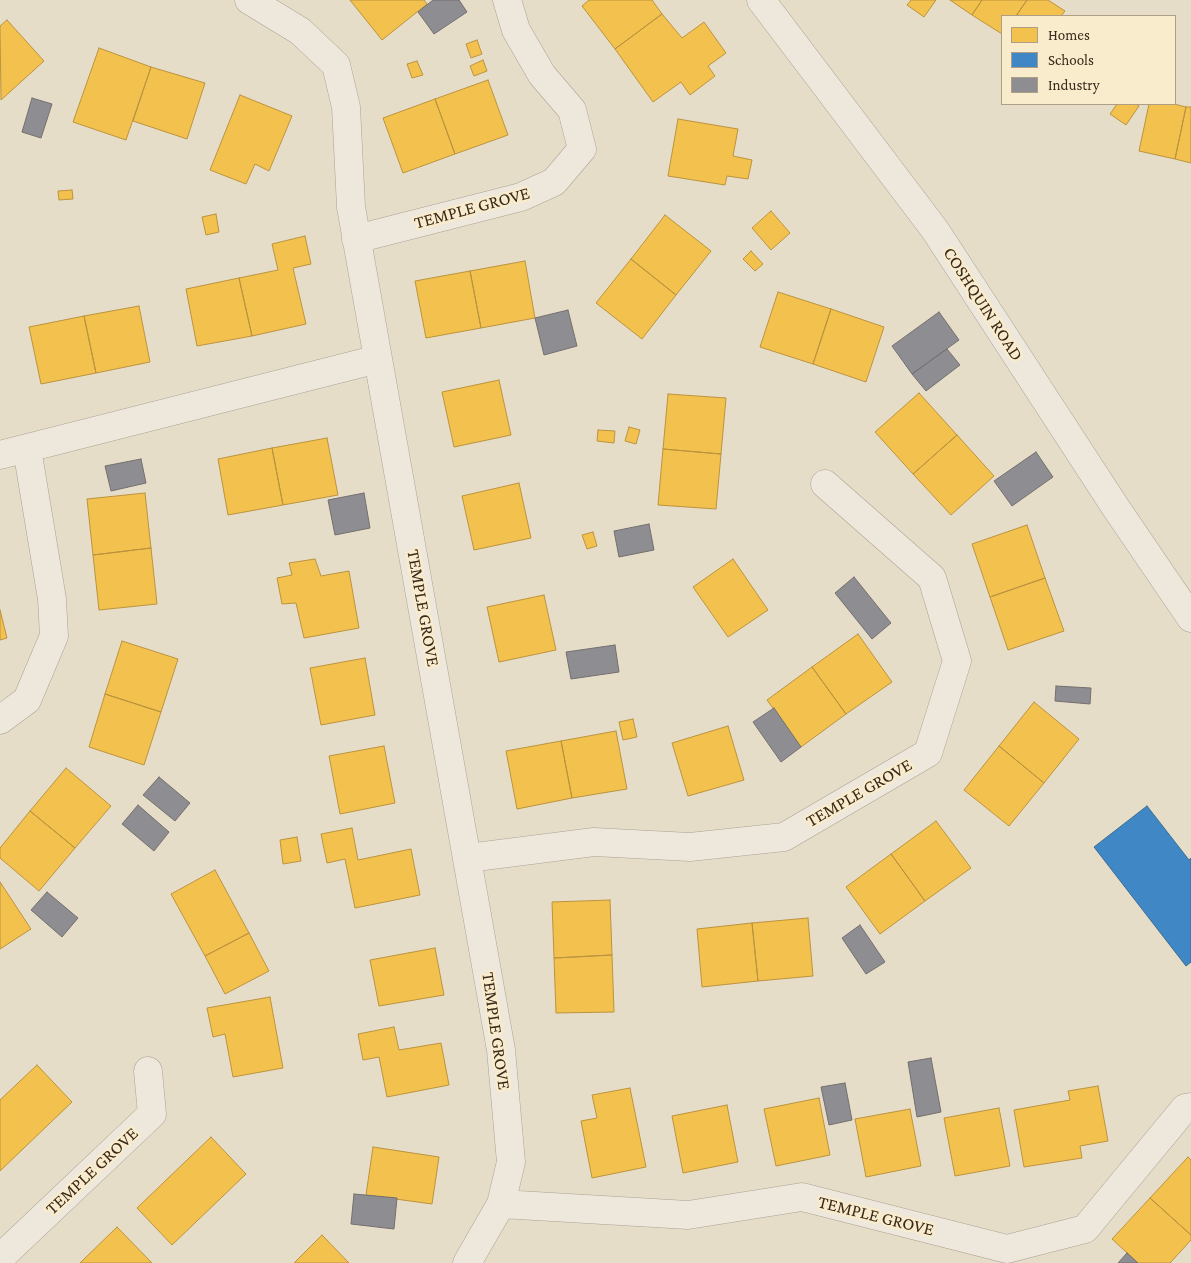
<!DOCTYPE html>
<style>
body{margin:0}
#map{position:relative;width:1191px;height:1263px;overflow:hidden;background:#e6ddc9;font-family:"Crimson Pro",serif}
canvas{display:block}
.legend{position:absolute;left:1001px;top:15px;width:175px;height:90px;box-sizing:border-box;background:#f9eccd;border:1px solid #ad9e85;margin:0;padding:6px 9px;list-style:none;font-size:15px;color:#3a291a}
.legend li{display:flex;align-items:center;gap:10px;height:25px}
.legend b{width:25px;border:1px solid #ad9e85}
</style>
<div id="map">
<canvas width="1191" height="1263"></canvas>
<ul class="legend">
<li><b style="height:14px;background:#f2c14e"></b>Homes</li>
<li><b style="height:14px;background:#3f88c5"></b>Schools</li>
<li><b style="height:14px;background:#8d8d92"></b>Industry</li>
</ul>
</div>
<script>
const ctx = document.querySelector('canvas').getContext('2d');
ctx.lineJoin = 'round';
function paint(path, color) { ctx.fillStyle = color; ctx.fill(path, 'evenodd'); }
const shape = rows => new Path2D(rows.map(r => 'M' + r).join(''));
function strokePath(path, color, width, dash) { ctx.strokeStyle = color; ctx.lineWidth = width; ctx.lineCap = dash ? 'butt' : 'round'; ctx.setLineDash(dash || []); ctx.stroke(path); }
function label(font, color, halo, rows, align = 'center') {
  ctx.font = font + ' "Crimson Pro",serif'; ctx.lineWidth = 5; ctx.setLineDash([]); ctx.textBaseline = 'middle'; ctx.strokeStyle = halo; ctx.fillStyle = color; for (const [text, x, y, turn = 0] of rows) {
    ctx.save(); ctx.translate(x, y); ctx.rotate((+turn || 0) * Math.PI / 180); ctx.textAlign = isNaN(turn) ? turn : align; if (halo) ctx.strokeText(text, 0, 0); ctx.fillText(text, 0, 0); ctx.restore();
  }
}
const homes = shape([
 [350,0,424,0,427,4,382,40,350,0],
 [589,0,652,0,662,14,615,49,582,6,589,0],
 [911,0,936,0,924,17,907,5,911,0],
 [950,0,982,0,972,15,950,0],
 [982,0,1027,0,1016,16,1002,16,1002,34,972,15,982,0],
 [1027,0,1048,0,1065,11,1061,16,1016,16,1027,0],
 [662,14,682,38,704,22,726,53,708,66,715,76,690,95,681,82,653,102,615,49,662,14],
 [7,20,44,61,1,100,0,26,7,20],
 [477,40,482,54,471,58,466,44,477,40],
 [99,48,151,67,126,140,73,122,99,48],
 [483,60,487,71,474,76,470,66,483,60],
 [417,61,423,75,412,78,407,64,417,61],
 [151,67,205,83,187,139,133,121,151,67],
 [488,80,508,135,455,154,435,99,488,80],
 [240,95,292,116,269,171,255,164,246,184,210,170,240,95],
 [435,99,455,154,403,173,383,118,435,99],
 [1117,104,1136,104,1139,106,1126,125,1110,114,1117,104],
 [1149,104,1174,104,1186,107,1175,159,1139,151,1149,104],
 [1186,107,1191,107,1191,163,1175,159,1186,107],
 [678,119,738,129,733,156,752,160,748,179,727,176,725,185,668,176,678,119],
 [72,190,73,199,59,200,58,191,72,190],
 [771,211,790,233,771,250,752,228,771,211],
 [216,214,219,232,206,235,202,217,216,214],
 [665,215,711,251,676,295,631,259,665,215],
 [305,236,311,264,293,268,306,324,252,336,239,278,278,270,272,244,305,236],
 [751,251,763,264,755,271,743,259,751,251],
 [631,259,676,295,642,339,596,303,631,259],
 [525,261,535,318,481,328,470,271,525,261],
 [470,271,481,328,426,338,415,281,470,271],
 [239,278,252,336,197,346,186,289,239,278],
 [778,292,831,309,813,364,760,347,778,292],
 [139,306,150,362,96,373,84,316,139,306],
 [831,309,884,327,866,382,813,364,831,309],
 [84,316,96,373,41,384,29,327,84,316],
 [499,380,511,435,454,447,442,392,499,380],
 [919,393,957,435,913,474,875,432,919,393],
 [668,394,726,398,721,454,663,449,668,394],
 [629,427,640,430,636,444,625,441,629,427],
 [598,430,615,431,614,443,597,441,598,430],
 [957,435,994,476,951,515,913,474,957,435],
 [327,438,338,495,283,505,272,448,327,438],
 [272,448,283,505,228,515,218,459,272,448],
 [663,449,721,454,716,509,658,505,663,449],
 [519,483,531,538,474,550,462,496,519,483],
 [145,493,151,548,93,555,87,499,145,493],
 [1027,525,1045,578,990,597,972,544,1027,525],
 [593,532,597,546,587,549,582,535,593,532],
 [151,548,157,604,99,610,93,555,151,548],
 [315,559,321,576,349,571,359,628,304,638,296,603,282,604,277,578,292,575,289,563,315,559],
 [733,559,768,610,728,637,693,587,733,559],
 [1045,578,1064,631,1008,650,990,597,1045,578],
 [544,595,556,650,499,662,487,607,544,595],
 [0,610,7,638,0,640,0,610],
 [858,634,892,682,846,714,812,667,858,634],
 [122,641,178,659,161,712,105,694,122,641],
 [365,658,375,715,321,725,310,668,365,658],
 [812,667,846,714,801,747,767,700,812,667],
 [105,694,161,712,144,765,89,747,105,694],
 [1034,702,1079,739,1044,783,999,746,1034,702],
 [633,719,637,737,623,740,619,722,633,719],
 [728,726,744,780,688,796,672,743,728,726],
 [616,731,627,789,572,798,561,741,616,731],
 [561,741,572,798,517,809,506,751,561,741],
 [384,746,395,803,340,814,329,756,384,746],
 [999,746,1044,783,1009,826,964,790,999,746],
 [66,768,111,806,75,848,30,811,66,768],
 [30,811,75,848,39,891,0,858,0,848,30,811],
 [936,821,971,868,925,901,891,854,936,821],
 [352,828,358,860,411,849,420,895,355,908,345,859,327,863,321,834,352,828],
 [297,837,301,861,283,864,280,840,297,837],
 [891,854,925,901,880,934,846,887,891,854],
 [215,870,249,933,205,956,171,894,215,870],
 [0,882,31,929,0,949,0,882],
 [610,900,612,955,554,958,552,902,610,900],
 [808,918,813,976,758,981,752,923,808,918],
 [752,923,758,981,702,987,697,929,752,923],
 [249,933,269,971,225,994,205,956,249,933],
 [435,948,444,995,379,1006,370,960,435,948],
 [612,955,614,1012,556,1013,554,958,612,955],
 [270,997,283,1068,233,1077,225,1034,213,1037,207,1008,270,997],
 [394,1027,399,1050,441,1043,449,1085,387,1097,379,1057,363,1060,358,1034,394,1027],
 [37,1065,72,1102,0,1171,0,1100,37,1065],
 [1098,1086,1108,1141,1080,1146,1082,1158,1024,1167,1014,1110,1070,1100,1068,1091,1098,1086],
 [630,1088,646,1167,592,1178,581,1121,597,1118,592,1095,630,1088],
 [819,1098,830,1155,776,1166,764,1109,819,1098],
 [727,1105,738,1162,683,1173,672,1116,727,1105],
 [999,1108,1010,1166,955,1176,944,1118,999,1108],
 [910,1109,921,1166,866,1177,855,1119,910,1109],
 [211,1137,246,1174,172,1245,137,1208,211,1137],
 [373,1147,439,1157,432,1204,366,1195,373,1147],
 [1188,1157,1191,1160,1191,1235,1150,1198,1188,1157],
 [1150,1198,1191,1235,1191,1240,1170,1263,1138,1263,1112,1239,1150,1198],
 [117,1227,152,1263,80,1263,117,1227],
 [322,1235,349,1263,294,1263,322,1235]
]);
const schools = shape([
 [1147,806,1189,860,1191,858,1191,962,1186,966,1094,847,1147,806]
]);
const industry = shape([
 [433,0,459,0,467,12,434,34,418,12,433,0],
 [32,98,52,104,41,138,22,132,32,98],
 [568,310,577,346,544,355,535,318,568,310],
 [939,312,959,340,912,374,892,346,939,312],
 [947,349,960,365,926,391,912,374,947,349],
 [1036,452,1053,477,1012,506,994,481,1036,452],
 [141,459,146,483,111,491,105,466,141,459],
 [364,493,370,528,335,535,328,500,364,493],
 [649,524,654,550,619,557,614,531,649,524],
 [854,577,891,623,872,639,835,593,854,577],
 [615,645,619,672,571,679,566,652,615,645],
 [1056,686,1091,688,1090,704,1055,701,1056,686],
 [774,708,801,747,781,762,753,722,774,708],
 [159,777,190,803,175,821,143,795,159,777],
 [138,805,169,832,154,851,122,824,138,805],
 [47,892,78,918,62,937,31,910,47,892],
 [860,925,885,962,866,974,842,938,860,925],
 [931,1058,941,1112,917,1117,908,1062,931,1058],
 [845,1083,852,1120,829,1125,821,1087,845,1083],
 [354,1194,397,1198,394,1229,351,1224,354,1194],
 [1127,1253,1138,1263,1118,1263,1127,1253]
]);
const minor = shape([
 [249,0,300,31,336,65,346,107,351,207,501,1050,511,1162,501,1204,467,1263],
 [761,0,935,230,1116,508,1191,618],
 [356,239,521,197,554,182,582,149,572,110,542,75,516,30,507,0],
 [0,455,378,359],
 [0,720,27,700,54,636,52,599,27,449],
 [468,858,594,842,690,847,784,837,928,753,957,661,932,578,825,484],
 [501,1204,688,1215,802,1197,1007,1249,1085,1229,1185,1108,1191,1107],
 [0,1258,152,1114,148,1071]
]);
const streetNames = [
 ["TEMPLE GROVE",472,208,-15],
 ["COSHQUIN ROAD",983,304,57],
 ["TEMPLE GROVE",423,608,80],
 ["TEMPLE GROVE",859,793,-30],
 ["TEMPLE GROVE",496,1031,82],
 ["TEMPLE GROVE",92,1171,-43],
 ["TEMPLE GROVE",876,1216,14]
];
paint(homes, '#f2c14e');
strokePath(homes, '#bb933e', 1);
paint(schools, '#3f88c5');
strokePath(schools, '#3e6c92', 1);
paint(industry, '#8d8d92');
strokePath(industry, '#746f6e', 1);
strokePath(minor, '#aba293', 29);
strokePath(minor, '#ede7dc', 28);
label('18px', '#3a291a', '#f9eccd', streetNames);
</script>
